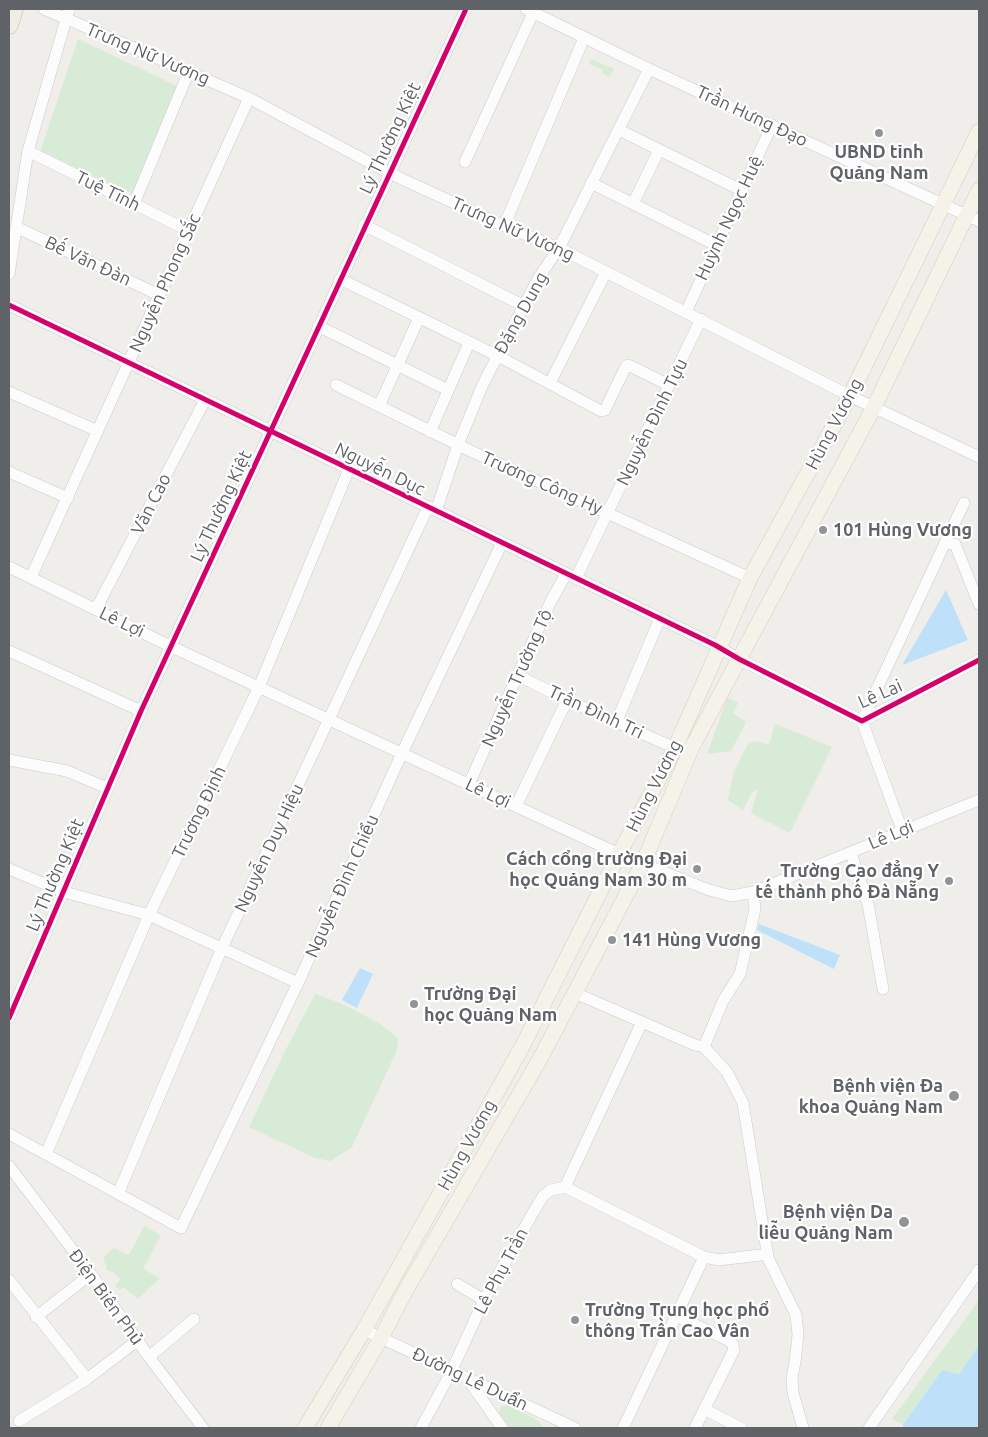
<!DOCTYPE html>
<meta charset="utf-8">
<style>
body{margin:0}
#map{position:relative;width:988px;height:1437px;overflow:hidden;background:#efeeea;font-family:Ubuntu,sans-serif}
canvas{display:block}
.frame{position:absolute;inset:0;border:10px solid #5f6368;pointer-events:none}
</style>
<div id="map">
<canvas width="988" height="1437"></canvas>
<div class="frame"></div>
</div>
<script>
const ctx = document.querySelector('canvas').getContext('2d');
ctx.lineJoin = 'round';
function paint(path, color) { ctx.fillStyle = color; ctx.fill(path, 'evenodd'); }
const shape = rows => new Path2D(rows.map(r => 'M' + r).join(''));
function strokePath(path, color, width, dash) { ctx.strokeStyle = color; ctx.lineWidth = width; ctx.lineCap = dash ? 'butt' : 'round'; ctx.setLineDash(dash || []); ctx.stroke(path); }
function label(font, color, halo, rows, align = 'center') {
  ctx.font = font + ' Ubuntu,sans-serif'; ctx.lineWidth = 4.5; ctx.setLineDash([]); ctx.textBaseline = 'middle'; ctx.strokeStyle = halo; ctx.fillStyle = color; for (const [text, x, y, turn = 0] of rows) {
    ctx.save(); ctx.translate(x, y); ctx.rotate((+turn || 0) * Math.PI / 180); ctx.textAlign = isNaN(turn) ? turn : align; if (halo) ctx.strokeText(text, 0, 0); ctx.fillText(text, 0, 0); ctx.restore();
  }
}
const green = shape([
 [78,39,177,86,133,194,40,152],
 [591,59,614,69,609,77,602,73,603,70,589,64],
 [727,698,738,703,733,713,746,722,731,751,707,754],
 [775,724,832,747,790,833,751,813,758,788,752,793,743,810,728,800,733,774,747,745,754,741,769,745],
 [315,994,345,1005,380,1024,398,1038,397,1050,352,1147,331,1161,315,1158,249,1127,284,1053],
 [144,1226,161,1235,143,1269,160,1278,138,1299,124,1287,119,1290,115,1286,121,1279,114,1273,107,1270,103,1257,114,1248,129,1255],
 [979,1300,979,1345,959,1374,942,1370,903,1425,892,1419],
 [508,1405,539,1421,543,1428,510,1428,499,1414,501,1406]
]);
const water = shape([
 [946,590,968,640,902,665],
 [759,924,840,955,834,969,757,930],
 [360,968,373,974,357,1008,342,1000],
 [979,1345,979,1428,903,1428,903,1425,942,1370,959,1374]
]);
const minor = shape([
 [44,9,249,98,389,173,504,226,559,248,850,396,979,457],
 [526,9,649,69,979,221],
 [619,130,741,190],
 [28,151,189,231],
 [465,162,533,13],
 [591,183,716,245],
 [134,204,189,71],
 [633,204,659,150],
 [364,225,524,306],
 [504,226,584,38],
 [16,227,159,295],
 [9,274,28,151,69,9],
 [340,279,498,356,601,411,605,410,626,366,628,365,669,385],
 [9,305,715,645,739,659,862,721,979,660],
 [686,312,772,125],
 [318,326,448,390],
 [550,383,606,272],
 [336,385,473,452,750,578],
 [9,392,98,431],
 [379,406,419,318],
 [430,432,469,343],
 [9,472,68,498],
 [436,511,458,445,483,384,539,277,559,248,649,69],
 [945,543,964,503],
 [9,567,172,647,619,854,709,890,732,896,753,892,979,800],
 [31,577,249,98],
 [576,578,701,319],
 [96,609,205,400],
 [9,651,141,711],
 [519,676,567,700,675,748],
 [616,723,660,618],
 [9,760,67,771,107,788],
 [469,784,550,603,566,574],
 [516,806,567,700],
 [902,830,862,721,945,543,955,544,979,604],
 [851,853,868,904,883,989],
 [9,869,64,892,149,915,298,983],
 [575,993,695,1045,704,1047],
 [9,1018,141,711,466,9],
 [704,1047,727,1072,743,1103,768,1258,796,1315,798,1335,795,1362,792,1378,793,1393,803,1428],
 [704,1047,723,1001,740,974,755,909,753,892],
 [9,1134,181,1228,298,983,402,753,502,543],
 [46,1154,149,915,259,687,349,469],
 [9,1166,91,1274,149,1357,203,1428],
 [565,1187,704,1257,719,1260,768,1254],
 [565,1187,642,1022],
 [118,1194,222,948,428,507],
 [9,1280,87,1379],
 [457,1284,484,1300],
 [676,1316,730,1341,733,1345,734,1350,695,1428],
 [36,1317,91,1274],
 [364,1330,575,1428],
 [149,1357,194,1319],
 [467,1378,502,1428],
 [704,1409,741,1428],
 [19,1421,87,1379,138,1340],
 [421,1428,452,1370,484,1300,534,1211,543,1196,551,1190,565,1187],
 [623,1428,704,1257],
 [869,1428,979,1270]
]);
const major = shape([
 [305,1428,364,1330,523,1045,619,854,675,748,750,578,850,396,979,131],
 [328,1428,381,1338,407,1288,540,1059,643,863,692,747,874,407,979,190]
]);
const highway = shape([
 [9,25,14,9]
]);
const cycleway = shape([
 [9,305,715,645,739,659,862,721,979,660],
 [9,1018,141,711,466,9]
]);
const markers = [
 [879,133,5,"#919496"],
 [823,530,5,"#919496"],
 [697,869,5,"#919496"],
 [949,881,5,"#919496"],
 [612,940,5,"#919496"],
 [414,1004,5,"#919496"],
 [954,1096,6,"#919496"],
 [904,1222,6,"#919496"],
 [575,1320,5,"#919496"]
];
const streetNames = [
 ["Trưng Nữ Vương",148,54,23],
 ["Trần Hưng Đạo",752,116,25],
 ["Lý Thường Kiệt",390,138,-65],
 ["Tuệ Tĩnh",108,191,26],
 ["Huỳnh Ngọc Huệ",729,218,-65],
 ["Trưng Nữ Vương",513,229,24],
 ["Bế Văn Đàn",88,261,25],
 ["Nguyễn Phong Sắc",165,283,-66],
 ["Đặng Dung",521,313,-61],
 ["Nguyễn Đình Tựu",652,422,-64],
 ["Hùng Vương",834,424,-62],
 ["Nguyễn Dục",380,469,26],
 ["Trương Công Hy",542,483,24],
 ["Văn Cao",151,504,-63],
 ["Lý Thường Kiệt",221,506,-65],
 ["Lê Lợi",122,622,26],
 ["Nguyễn Trường Tộ",517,678,-66],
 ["Lê Lai",880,694,-24],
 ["Trần Đình Tri",596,712,25],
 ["Hùng Vương",654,786,-63],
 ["Lê Lợi",488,793,25],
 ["Trương Định",199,812,-64],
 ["Lê Lợi",891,835,-23],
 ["Nguyễn Duy Hiệu",269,848,-65],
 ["Lý Thường Kiệt",55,875,-67],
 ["Nguyễn Đình Chiểu",342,886,-66],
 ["Hùng Vương",467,1145,-61],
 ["Lê Phụ Trần",501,1271,-62],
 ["Điện Biên Phủ",106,1297,54],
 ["Đường Lê Duẩn",470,1379,25]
];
const poiNames = [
 ["UBND tỉnh",879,152,"center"],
 ["Quảng Nam",879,173,"center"],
 ["101 Hùng Vương",833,530],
 ["Cách cổng trường Đại",687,859,"right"],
 ["học Quảng Nam 30 m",687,880,"right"],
 ["Trường Cao đẳng Y",939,871,"right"],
 ["tế thành phố Đà Nẵng",939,892,"right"],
 ["141 Hùng Vương",622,940],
 ["Trường Đại",424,994],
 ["học Quảng Nam",424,1015],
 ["Bệnh viện Đa",943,1086,"right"],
 ["khoa Quảng Nam",943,1107,"right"],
 ["Bệnh viện Da",893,1212,"right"],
 ["liễu Quảng Nam",893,1233,"right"],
 ["Trường Trung học phổ",585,1310],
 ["thông Trần Cao Vân",585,1331]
];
paint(green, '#d8ebd6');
paint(water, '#bfe0f9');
strokePath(minor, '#cbcccc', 12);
strokePath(major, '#d7ceb8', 16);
strokePath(highway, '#c8b996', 19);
strokePath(minor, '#fdfcfc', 11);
strokePath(major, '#f4f2e9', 15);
strokePath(highway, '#f0ede3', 18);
strokePath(cycleway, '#d6006c', 5);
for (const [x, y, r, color] of markers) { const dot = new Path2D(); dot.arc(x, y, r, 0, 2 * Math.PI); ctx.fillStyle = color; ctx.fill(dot); strokePath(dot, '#fff', 2); }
label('18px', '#5f6368', '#fff', streetNames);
label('bold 18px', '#5f6368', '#fff', poiNames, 'left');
</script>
